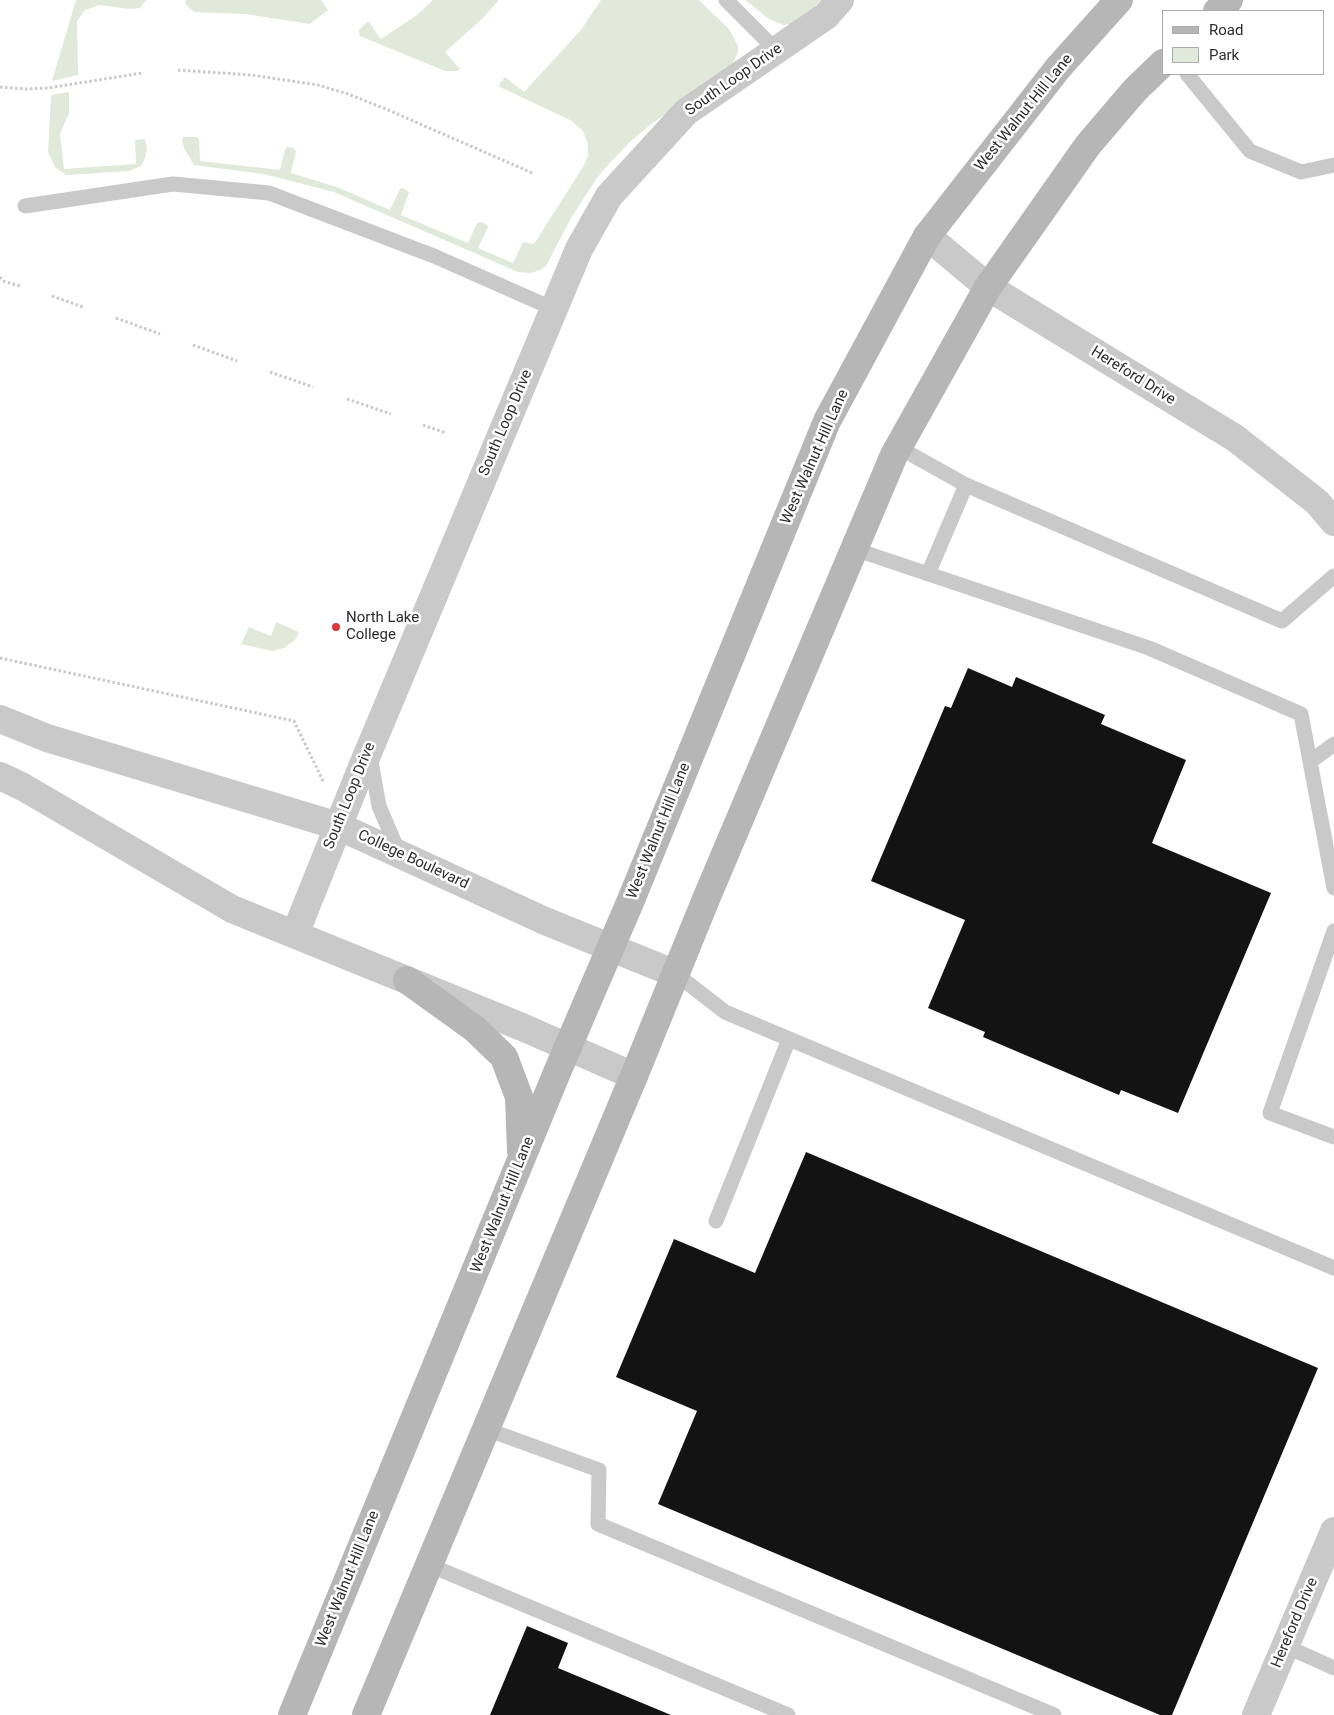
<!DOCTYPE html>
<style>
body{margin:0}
#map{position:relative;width:1334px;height:1715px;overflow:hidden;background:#fff;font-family:Roboto,sans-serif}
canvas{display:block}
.legend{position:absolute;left:1162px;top:10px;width:162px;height:65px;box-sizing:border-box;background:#fff;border:1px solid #ababab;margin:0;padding:6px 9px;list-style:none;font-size:15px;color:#2c2c2c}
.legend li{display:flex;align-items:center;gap:10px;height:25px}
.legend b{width:25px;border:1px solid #ababab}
</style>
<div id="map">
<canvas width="1334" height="1715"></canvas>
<ul class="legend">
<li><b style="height:6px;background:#b6b6b6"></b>Road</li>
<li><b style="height:14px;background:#e1e9da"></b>Park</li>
</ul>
</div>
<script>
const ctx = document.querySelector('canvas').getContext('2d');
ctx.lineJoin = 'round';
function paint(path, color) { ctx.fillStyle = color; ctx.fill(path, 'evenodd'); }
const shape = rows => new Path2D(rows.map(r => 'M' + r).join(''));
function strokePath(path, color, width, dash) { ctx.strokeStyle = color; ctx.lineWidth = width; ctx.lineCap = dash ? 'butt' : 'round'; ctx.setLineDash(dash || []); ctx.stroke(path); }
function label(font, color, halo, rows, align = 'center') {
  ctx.font = font + ' Roboto,sans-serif'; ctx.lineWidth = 5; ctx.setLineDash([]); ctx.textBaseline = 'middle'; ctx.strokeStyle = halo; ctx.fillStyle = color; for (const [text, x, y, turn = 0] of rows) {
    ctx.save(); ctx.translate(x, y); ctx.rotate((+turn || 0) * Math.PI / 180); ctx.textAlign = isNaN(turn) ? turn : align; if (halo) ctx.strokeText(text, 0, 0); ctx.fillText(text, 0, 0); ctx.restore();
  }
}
const green = shape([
 [76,0,146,0,140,8,131,9,99,5,85,10,77,21,78,75,52,81],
 [186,0,321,0,328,10,310,24,245,14,195,12,189,8,185,3],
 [433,0,499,0,482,19,445,52,460,69,457,71,445,71,360,36,359,30,368,21,381,39,417,15],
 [601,0,699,0,729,29,738,46,738,52,730,69,650,125,631,141,607,166,597,178,571,218,546,266,540,270,531,273,518,272,334,192,264,174,194,165,184,148,182,141,183,137,197,137,199,139,200,161,280,170,285,150,287,147,293,148,296,151,291,173,337,187,390,210,400,189,403,188,409,192,401,215,468,243,477,223,481,222,486,224,488,227,478,248,513,263,523,242,534,244,583,167,588,156,588,144,583,131,572,121,498,86,505,77,524,92,581,30],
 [745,0,821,0,803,20,793,24,783,25,769,19],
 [69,92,69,113,60,134,64,169,136,164,135,140,145,139,147,150,145,158,141,166,129,171,66,175,55,167,48,152,51,95],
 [276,622,299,632,295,640,284,648,272,651,241,644,249,627,271,636]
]);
const building = shape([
 [968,668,1012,687,1016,677,1105,715,1101,724,1186,760,1152,843,1271,893,1178,1113,1121,1090,1119,1095,983,1037,985,1032,928,1008,965,920,871,881,945,706,951,708],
 [806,1152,1318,1368,1172,1715,1160,1715,658,1504,697,1411,616,1377,674,1239,755,1273],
 [527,1626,568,1643,558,1668,671,1715,490,1715]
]);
const path = shape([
 [178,70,251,75,318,85,348,94,386,109,532,173],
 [0,87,25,89,48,88,142,73],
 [0,277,3,281,20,286],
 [52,296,83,307],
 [116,318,160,334],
 [193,345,237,361],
 [270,372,313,387],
 [347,399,391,414],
 [423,425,446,433],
 [0,658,294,721,324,783]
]);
const service = shape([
 [726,0,776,50],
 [1187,74,1250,151,1301,172,1334,165],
 [25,206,173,184,269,193,434,256,554,309],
 [898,447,966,485],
 [854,549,1149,648,1301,714,1334,888],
 [928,574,966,485,1282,621,1334,576],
 [370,756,379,806,399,853],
 [1310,762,1334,744],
 [1334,931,1270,1113,1334,1137],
 [676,974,725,1012,1334,1268],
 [716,1221,789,1039],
 [486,1429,599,1470,598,1524,1054,1715],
 [429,1565,788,1715],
 [1285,1646,1334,1668]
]);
const minor = shape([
 [927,236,988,287,1235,438,1317,502,1334,522],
 [0,719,47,738,338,826,545,921,676,974],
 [0,776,23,787,232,909,522,1027,634,1076],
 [295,934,362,767,579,249,609,196,686,112,826,16,840,0],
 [1256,1715,1334,1531]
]);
const secondary = shape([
 [1217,11,1229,0],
 [407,980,475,1029,504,1057,519,1097,521,1151],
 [292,1715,558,1070,631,900,827,421,927,236,1058,68,1119,0],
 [366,1715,634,1076,706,899,894,455,988,287,1088,145,1135,90,1163,63]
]);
const markers = [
 [336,627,5,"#db363c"]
];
const streetNames = [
 ["South Loop Drive",734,80,-35],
 ["West Walnut Hill Lane",1024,113,-51],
 ["Hereford Drive",1133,376,32],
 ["South Loop Drive",506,423,-67],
 ["West Walnut Hill Lane",815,457,-66],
 ["South Loop Drive",350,796,-68],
 ["West Walnut Hill Lane",659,831,-68],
 ["College Boulevard",413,860,25],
 ["West Walnut Hill Lane",503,1205,-68],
 ["West Walnut Hill Lane",348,1579,-68],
 ["Hereford Drive",1295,1623,-67]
];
const poiNames = [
 ["North Lake",346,618],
 ["College",346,635]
];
paint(green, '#e1e9da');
paint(building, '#131313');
strokePath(path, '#c9c9c9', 3, [2.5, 2.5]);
strokePath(service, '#c9c9c9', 15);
strokePath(minor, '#c9c9c9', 28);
strokePath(secondary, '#b6b6b6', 28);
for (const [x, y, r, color] of markers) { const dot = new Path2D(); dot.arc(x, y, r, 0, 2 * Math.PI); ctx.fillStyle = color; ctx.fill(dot); strokePath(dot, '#fff', 2); }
label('15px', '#2c2c2c', '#fff', streetNames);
label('15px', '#2c2c2c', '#fff', poiNames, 'left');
</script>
